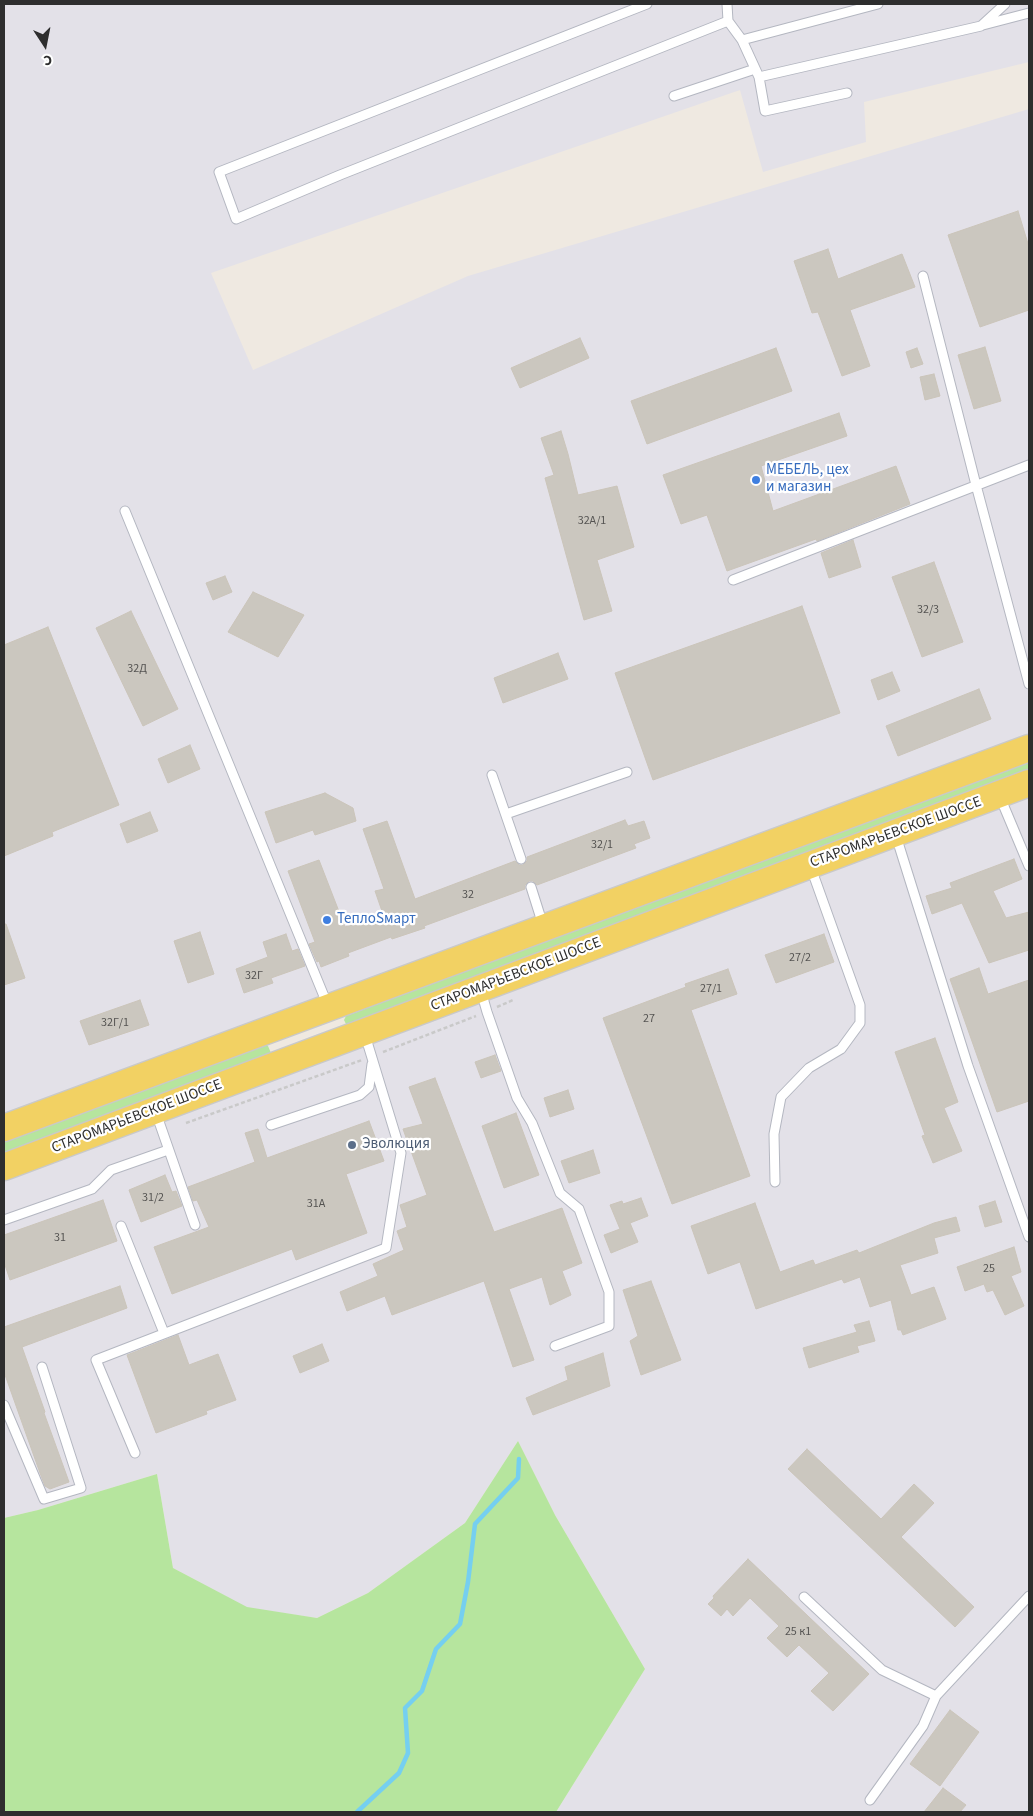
<!DOCTYPE html>
<meta charset="utf-8">
<style>
body{margin:0}
#map{position:relative;width:1033px;height:1816px;overflow:hidden;background:#efe9e1;font-family:"Source Sans 3",sans-serif}
canvas{display:block}
.frame{position:absolute;inset:0;border:5px solid #2e2e2e;pointer-events:none}
.north{position:absolute;left:20px;top:20px;width:50px;height:50px;-webkit-text-stroke:4px #fff;paint-order:stroke;rotate:169deg;font-size:14px;font-weight:700;line-height:20px;text-align:center;color:#2e2e2e}
.north::after{content:'';display:block;margin:auto;width:18px;height:22px;background:#2e2e2e;clip-path:polygon(50% 0,100% 100%,50% 72%,0 100%)}
</style>
<div id="map">
<canvas width="1033" height="1816"></canvas>
<div class="frame"></div>
<div class="north">С</div>
</div>
<script>
const ctx = document.querySelector('canvas').getContext('2d');
ctx.lineJoin = 'round';
function paint(path, color) { ctx.fillStyle = color; ctx.fill(path, 'evenodd'); }
const shape = rows => new Path2D(rows.map(r => 'M' + r).join(''));
function strokePath(path, color, width, dash) { ctx.strokeStyle = color; ctx.lineWidth = width; ctx.lineCap = dash ? 'butt' : 'round'; ctx.setLineDash(dash || []); ctx.stroke(path); }
function label(font, color, halo, rows, align = 'center') {
  ctx.font = font + ' "Source Sans 3",sans-serif'; ctx.lineWidth = 4.5; ctx.setLineDash([]); ctx.textBaseline = 'middle'; ctx.strokeStyle = halo; ctx.fillStyle = color; for (const [text, x, y, turn = 0] of rows) {
    ctx.save(); ctx.translate(x, y); ctx.rotate((+turn || 0) * Math.PI / 180); ctx.textAlign = isNaN(turn) ? turn : align; if (halo) ctx.strokeText(text, 0, 0); ctx.fillText(text, 0, 0); ctx.restore();
  }
}
const industrial = shape([
 [4,4,1029,4,1029,62,864,102,866,142,763,172,740,90,211,273,253,370,468,276,1029,109,1029,736,4,1117],
 [1029,790,1029,1812,556,1812,645,1669,555,1515,518,1441,465,1523,368,1593,317,1618,247,1608,173,1568,157,1474,38,1510,4,1518,4,1172]
]);
const green = shape([
 [1029,760,1029,775,347,1026,344,1020,346,1016],
 [265,1044,268,1046,271,1053,4,1156,4,1142],
 [518,1441,555,1515,645,1669,556,1812,4,1812,4,1518,38,1510,157,1474,173,1568,247,1607,317,1618,368,1593,465,1523]
]);
const stream = shape([
 [357,1812,399,1773,408,1753,405,1708,422,1691,436,1649,460,1624,468,1582,475,1524,518,1478,519,1459]
]);
const building = shape([
 [1018,211,1029,247,1029,310,980,327,948,235,1018,211],
 [828,249,838,279,902,254,915,287,850,310,870,366,842,376,818,312,812,313,794,261,828,249],
 [580,338,589,358,520,388,511,368,580,338],
 [985,347,1001,401,974,409,958,355,985,347],
 [776,348,792,391,647,444,631,401,776,348],
 [917,348,923,364,911,368,906,352,917,348],
 [934,374,940,396,925,400,920,377,934,374],
 [839,413,847,436,761,466,773,511,896,466,910,504,817,541,816,539,727,571,707,515,681,524,663,475,839,413],
 [561,431,568,454,578,495,617,486,634,547,597,560,612,611,584,620,545,478,554,475,541,438,561,431],
 [853,540,861,567,829,578,821,553,853,540],
 [934,562,963,642,922,657,892,577,934,562],
 [225,576,232,592,213,600,206,583,225,576],
 [253,592,304,615,278,657,228,632,253,592],
 [802,606,840,713,653,780,615,673,802,606],
 [131,611,178,709,143,726,96,628,131,611],
 [48,627,119,805,52,832,53,836,4,856,4,645,48,627],
 [558,653,568,679,503,703,494,678,558,653],
 [892,672,900,691,878,700,871,680,892,672],
 [979,689,991,719,898,756,886,726,979,689],
 [190,745,200,769,168,783,158,759,190,745],
 [325,793,353,808,356,821,315,835,313,830,276,843,265,812,325,793],
 [150,812,158,831,127,843,120,824,150,812],
 [625,820,628,826,644,821,650,838,634,844,636,848,537,885,533,881,529,881,525,885,525,889,424,926,425,928,392,939,391,937,348,953,349,956,321,967,319,961,317,962,309,944,315,942,288,871,319,860,345,927,383,914,375,891,384,889,363,829,387,821,415,899,515,861,519,865,523,865,527,861,527,857,625,820],
 [1014,859,1022,879,993,891,1006,918,1029,912,1029,950,989,963,962,903,932,914,926,896,952,888,950,883,1014,859],
 [4,924,6,924,25,978,4,985,4,924],
 [200,932,214,974,188,983,174,941,200,932],
 [286,934,292,951,298,949,305,966,271,978,273,983,244,993,236,969,268,957,263,942,286,934],
 [824,934,834,962,776,983,765,955,824,934],
 [979,968,988,994,1029,980,1029,1101,997,1112,950,979,979,968],
 [728,969,737,994,691,1010,750,1176,672,1204,603,1018,686,987,685,984,728,969],
 [140,1000,149,1025,89,1045,80,1021,140,1000],
 [935,1038,958,1102,944,1108,962,1151,933,1163,922,1136,925,1135,895,1052,935,1038],
 [495,1055,501,1071,481,1078,475,1062,495,1055],
 [435,1078,494,1232,562,1208,582,1263,562,1271,571,1295,550,1305,542,1277,509,1289,534,1360,513,1367,484,1281,392,1315,385,1296,347,1311,340,1292,378,1276,373,1264,404,1250,397,1231,407,1227,400,1205,427,1195,403,1129,423,1124,409,1087,435,1078],
 [568,1090,574,1109,550,1117,544,1098,568,1090],
 [516,1113,539,1175,504,1188,482,1126,516,1113],
 [369,1121,384,1161,346,1174,367,1233,296,1260,292,1249,172,1294,154,1247,209,1227,197,1200,193,1201,188,1187,255,1162,245,1133,258,1129,267,1158,369,1121],
 [593,1150,600,1173,569,1183,561,1161,593,1150],
 [165,1175,172,1192,176,1191,182,1206,141,1222,129,1190,165,1175],
 [641,1198,648,1216,630,1223,638,1242,611,1253,604,1235,620,1229,610,1205,622,1201,623,1204,641,1198],
 [103,1200,117,1241,10,1280,4,1262,4,1235,103,1200],
 [995,1201,1002,1222,985,1227,979,1206,995,1201],
 [755,1203,780,1272,813,1260,815,1265,857,1250,859,1253,934,1223,956,1217,960,1231,934,1238,938,1253,900,1265,911,1295,934,1287,946,1319,903,1335,901,1330,898,1330,891,1300,870,1307,860,1277,844,1283,842,1279,756,1309,740,1262,708,1274,691,1226,755,1203],
 [1014,1247,1021,1272,1011,1276,1024,1306,1005,1315,993,1290,987,1292,984,1284,965,1291,957,1267,1014,1247],
 [651,1281,681,1360,641,1375,630,1341,638,1336,623,1290,651,1281],
 [120,1286,127,1308,22,1347,45,1412,44,1413,69,1482,50,1489,45,1486,40,1473,4,1372,4,1327,120,1286],
 [869,1321,875,1341,857,1346,859,1352,809,1368,803,1348,857,1332,854,1325,869,1321],
 [178,1335,189,1365,218,1354,236,1400,206,1411,207,1414,156,1433,127,1355,178,1335],
 [322,1344,329,1361,300,1373,293,1356,322,1344],
 [603,1353,610,1386,533,1415,526,1398,568,1380,565,1367,603,1353],
 [807,1449,881,1519,914,1484,934,1503,901,1537,974,1607,955,1627,788,1469,807,1449],
 [748,1559,869,1674,833,1711,811,1691,829,1673,799,1645,787,1657,767,1638,779,1626,750,1598,733,1616,727,1609,721,1616,708,1604,714,1598,713,1596,748,1559],
 [950,1710,979,1732,940,1786,910,1764,950,1710],
 [943,1788,966,1805,960,1812,924,1812,943,1788]
]);
const path = shape([
 [497,1007,513,1000],
 [383,1052,476,1016],
 [186,1123,362,1060]
]);
const lane = shape([
 [647,4,219,172,236,219,340,175,728,21,727,4],
 [728,21,742,40,878,4],
 [983,25,1029,13],
 [742,40,759,77,981,26,1005,4],
 [759,77,765,111,847,93],
 [674,96,755,69],
 [923,276,976,485,1029,684],
 [125,511,328,1006],
 [733,580,1029,465],
 [492,775,521,859],
 [1000,797,1029,866],
 [506,814,627,772],
 [896,836,968,1066,1029,1237],
 [531,887,543,925],
 [481,991,487,1012,517,1098,532,1123,560,1193,579,1209,609,1292,609,1326,555,1346],
 [156,1113,195,1225],
 [271,1125,360,1095,369,1087,372,1064],
 [775,1182,774,1134,781,1097,809,1068,841,1049,860,1023,860,1005,811,868],
 [4,1220,92,1189,111,1170,168,1150],
 [121,1226,164,1333],
 [4,1405,44,1499,81,1488,42,1367],
 [135,1453,96,1360,386,1248,401,1153,365,1035],
 [804,1597,882,1670,936,1696],
 [870,1800,923,1726,936,1696,1029,1596]
]);
const primary = shape([
 [4,1128,1029,748],
 [4,1167,1029,783]
]);
const markers = [
 [756,480,5,"#3f7fe0"],
 [327,920,5,"#3f7fe0"],
 [352,1145,5,"#5c6f8a"]
];
const numberNames = [
 ["32А/1",592,521],
 ["32/3",928,610],
 ["32Д",137,669],
 ["32/1",602,845],
 ["32",468,895],
 ["27/2",800,958],
 ["32Г",254,976],
 ["27/1",711,989],
 ["27",649,1019],
 ["32Г/1",115,1023],
 ["31/2",153,1198],
 ["31А",316,1204],
 ["31",60,1238],
 ["25",989,1269],
 ["25 к1",798,1632]
];
const shopNames = [
 ["МЕБЕЛЬ, цех",766,471],
 ["и магазин",766,488],
 ["ТеплоSмарт",337,920]
];
const streetNames = [
 ["СТАРОМАРЬЕВСКОЕ ШОССЕ",896,833,-20],
 ["СТАРОМАРЬЕВСКОЕ ШОССЕ",516,975,-21],
 ["СТАРОМАРЬЕВСКОЕ ШОССЕ",137,1117,-21]
];
const serviceNames = [
 ["Эволюция",362,1145]
];
paint(industrial, '#e3e1e8');
paint(green, '#b6e59e');
strokePath(stream, '#75cff0', 4.5);
paint(building, '#cbc7bf');
strokePath(building, '#cbc5ba', 1);
strokePath(lane, '#b4b7c1', 11);
strokePath(primary, '#c9c9c9', 29);
strokePath(path, '#c9c9c9', 2.5, [4, 2.5]);
strokePath(lane, '#fff', 9);
strokePath(primary, '#f2d163', 26);
for (const [x, y, r, color] of markers) { const dot = new Path2D(); dot.arc(x, y, r, 0, 2 * Math.PI); ctx.fillStyle = color; ctx.fill(dot); strokePath(dot, '#fff', 2); }
label('12px', '#555452', null, numberNames);
label('15px', '#366cbe', '#fff', shopNames, 'left');
label('15px', '#2e2e2e', '#fff', streetNames);
label('15px', '#4e5e75', '#fff', serviceNames, 'left');
</script>
